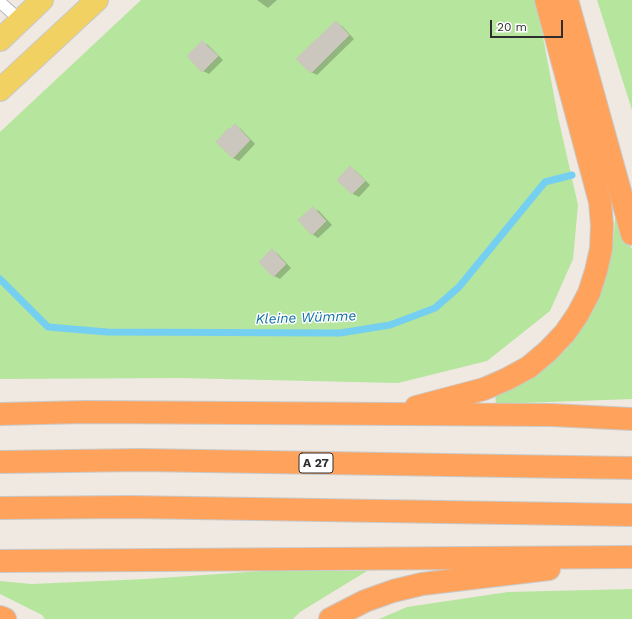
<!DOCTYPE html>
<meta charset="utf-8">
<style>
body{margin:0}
#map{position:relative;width:632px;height:619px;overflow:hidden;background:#efe9e1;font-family:"Work Sans",sans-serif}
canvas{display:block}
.scale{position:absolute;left:490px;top:20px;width:73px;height:18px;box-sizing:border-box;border:2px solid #2e2e2e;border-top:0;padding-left:5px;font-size:12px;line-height:14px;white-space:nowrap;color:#2e2e2e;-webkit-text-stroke:3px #fff;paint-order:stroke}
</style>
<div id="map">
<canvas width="632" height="619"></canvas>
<div class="scale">20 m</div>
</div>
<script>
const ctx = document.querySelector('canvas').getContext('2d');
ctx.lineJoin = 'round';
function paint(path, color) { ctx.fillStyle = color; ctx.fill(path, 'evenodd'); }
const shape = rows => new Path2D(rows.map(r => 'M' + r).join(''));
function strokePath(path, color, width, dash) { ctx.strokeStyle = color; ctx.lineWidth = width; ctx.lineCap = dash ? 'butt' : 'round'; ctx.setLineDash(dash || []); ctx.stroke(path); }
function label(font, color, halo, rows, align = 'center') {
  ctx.font = font + ' "Work Sans",sans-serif'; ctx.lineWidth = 3; ctx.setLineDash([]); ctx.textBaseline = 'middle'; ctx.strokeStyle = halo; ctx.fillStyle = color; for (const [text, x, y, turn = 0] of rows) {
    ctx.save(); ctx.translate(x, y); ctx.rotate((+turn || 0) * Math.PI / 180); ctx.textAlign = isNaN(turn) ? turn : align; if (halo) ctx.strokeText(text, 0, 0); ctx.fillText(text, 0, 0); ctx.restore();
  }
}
const green = shape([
 [141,0,536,0,558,117,578,205,573,259,550,311,487,361,398,383,179,378,0,379,0,132],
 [597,0,632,0,632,110],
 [616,208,623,232,632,249,632,399,496,404,495,393,530,376,566,350,592,309,613,243],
 [262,571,367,571,300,612,293,619,45,619,42,615,0,594,0,581,31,584,146,579],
 [632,589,632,619,379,619,407,607,508,592]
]);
const shadow = shape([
 [257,0,277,0,268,8],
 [336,23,342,26,354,39,317,75,311,72],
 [202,42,208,45,223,60,209,74,203,71],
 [235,125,241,129,255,144,239,161,233,158,217,142],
 [350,167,356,171,370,185,359,197,353,194,338,180],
 [313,208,319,211,332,225,318,238,312,234],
 [272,250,278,254,291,268,280,279,274,276]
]);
const stream = shape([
 [0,279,48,327,107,332,340,333,390,325,435,308,459,287,545,182,572,175]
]);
const building = shape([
 [336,21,349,35,311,73,296,59,336,21],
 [202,41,218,56,202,72,187,56,202,41],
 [235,124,250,140,233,158,216,142,229,128,230,129,235,124],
 [350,166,365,181,352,194,337,180,350,166],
 [313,207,326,221,312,235,298,220,313,207],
 [272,249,286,264,273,277,259,262,272,249]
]);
const lane = shape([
 [0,2,21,21]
]);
const primary = shape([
 [0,40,42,0],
 [0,90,97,0]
]);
const highway = shape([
 [567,0,632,234],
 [416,407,484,389,507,379,529,367,548,351,565,333,578,314,589,293,596,271,601,249,602,225,600,202,546,0],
 [0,414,86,412,552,415,632,419],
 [0,462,141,460,632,468],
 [0,508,130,507,632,515],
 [0,561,632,557],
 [0,617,5,619],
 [330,619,365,601,393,591,422,584,549,569]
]);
const shields = [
 [316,463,34]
];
const shieldNames = [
 ["A 27",316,463]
];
const waterNames = [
 ["Kleine Wümme",306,318,-2]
];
paint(green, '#b6e59e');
paint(shadow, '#0003');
strokePath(stream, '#75cff0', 7);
paint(building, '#cbc7bf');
strokePath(building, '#cbc5ba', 1);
strokePath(lane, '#b4b7c1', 13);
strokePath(primary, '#c9c9c9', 24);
strokePath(highway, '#c9c9c9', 24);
strokePath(lane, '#fff', 11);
strokePath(primary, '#f2d163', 22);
strokePath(highway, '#ffa35c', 22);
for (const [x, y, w] of shields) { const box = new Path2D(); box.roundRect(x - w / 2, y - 10, w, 20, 3); ctx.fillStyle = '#fff'; ctx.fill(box); strokePath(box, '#2e2e2e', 1); }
label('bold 12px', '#2e2e2e', null, shieldNames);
label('italic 14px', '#0d6fa3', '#fff', waterNames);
</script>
